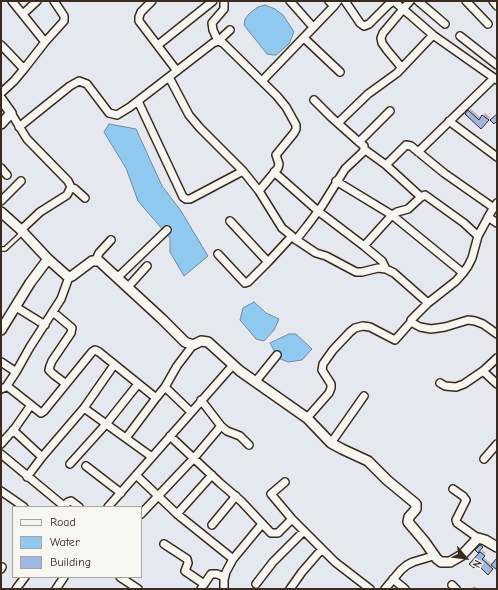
<!DOCTYPE html>
<style>
body{margin:0}
#map{position:relative;width:498px;height:590px;overflow:hidden;background:#e5e9ef;font-family:"Comic Neue",sans-serif}
canvas{display:block}
.frame{position:absolute;inset:0;border:2px solid #3b2a1e;pointer-events:none}
.legend{position:absolute;left:12px;top:506px;width:130px;height:72px;box-sizing:border-box;background:#f6f6f2;border:1px solid #aba49d;margin:0;padding:5px 7px;list-style:none;font-size:12px;color:#3b2a1e}
.legend li{display:flex;align-items:center;gap:8px;height:20px}
.legend b{width:20px;border:1px solid #aba49d}
.north{position:absolute;left:446px;top:538px;width:40px;height:40px;-webkit-text-stroke:3px #f6f6f2;paint-order:stroke;rotate:118deg;font-size:11px;font-weight:700;line-height:16px;text-align:center;color:#3b2a1e}
.north::after{content:'';display:block;margin:auto;width:14px;height:18px;background:#3b2a1e;clip-path:polygon(50% 0,100% 100%,50% 72%,0 100%)}
</style>
<div id="map">
<canvas width="498" height="590"></canvas>
<div class="frame"></div>
<ul class="legend">
<li><b style="height:5px;background:#f6f6f2"></b>Road</li>
<li><b style="height:11px;background:#91caf0"></b>Water</li>
<li><b style="height:11px;background:#9fb7e4"></b>Building</li>
</ul>
<div class="north">N</div>
</div>
<script>
const ctx = document.querySelector('canvas').getContext('2d');
ctx.lineJoin = 'round';
function paint(path, color) { ctx.fillStyle = color; ctx.fill(path, 'evenodd'); }
const shape = rows => new Path2D(rows.map(r => 'M' + r).join(''));
function strokePath(path, color, width, dash) { ctx.strokeStyle = color; ctx.lineWidth = width; ctx.lineCap = dash ? 'butt' : 'round'; ctx.setLineDash(dash || []); ctx.stroke(path); }
const water = shape([
 [265,5,275,9,283,15,294,32,289,44,276,55,273,55,267,54,244,25,245,19,250,13,258,7,265,5],
 [109,124,136,129,162,186,181,211,208,256,184,276,170,252,170,238,138,201,126,168,104,132,109,124],
 [254,302,266,313,279,319,274,330,264,341,256,339,240,320,243,308,254,302],
 [289,334,296,334,312,349,302,360,288,362,278,358,270,343,289,334]
]);
const shadow = shape([
 [471,109,481,118,485,113,490,117,483,126,466,114],
 [483,550,486,553,483,556,493,566,490,571,477,563,471,564],
 [474,586,477,588,477,589,471,589]
]);
const building = shape([
 [468,110,479,120,482,115,489,120,481,129,465,114,468,110],
 [497,114,497,121,494,124,490,120,497,114],
 [480,545,483,547,478,553,475,550,480,545],
 [480,552,485,556,482,559,493,569,488,575,477,564,474,568,469,564,480,552],
 [497,558,497,570,491,565,497,558]
]);
const lane = shape([
 [1,249,5,249,22,233]
]);
const street = shape([
 [12,1,45,42],
 [152,1,141,12,139,17,139,21,177,71],
 [224,1,224,9,212,23,213,30,218,41,230,30],
 [290,1,313,27],
 [329,1,334,6,338,1],
 [345,1,360,23,364,26,369,24,389,4,392,2,395,2,433,35,497,80],
 [418,1,445,24],
 [466,1,488,24],
 [493,1,497,6],
 [23,14,37,1],
 [460,36,497,65],
 [304,38,340,72],
 [1,45,24,69,14,81,1,93],
 [158,45,213,1],
 [402,68,387,50,382,43,381,38,383,33,410,1],
 [24,69,45,42,64,21,64,16,54,1],
 [262,81,334,6],
 [314,100,331,117,359,142],
 [138,101,183,197,186,199,190,199,243,171,200,128,189,115,169,77],
 [11,113,27,139,68,181,71,187,67,195,40,212,21,230],
 [449,121,497,157],
 [338,123,368,94,397,73,433,35],
 [19,127,70,86,79,81,87,84,109,113,117,115,130,107,213,43,218,41,223,43,277,96,286,107,296,125,296,129,294,133,276,155,279,164,278,168,259,191],
 [364,149,386,165,421,197],
 [418,152,494,78],
 [386,165,406,145,411,146,444,173,494,208],
 [1,168,7,175],
 [274,172,318,211,364,246,392,215,397,212,408,209,421,197,425,195,464,223,478,236],
 [336,181,392,215,463,273],
 [71,187,75,189,85,198],
 [1,201,21,181],
 [497,203,491,212,478,236,472,258,468,266,463,273,456,281,428,303,411,320,411,322,420,327,431,329,445,327,468,320,475,321,483,324,497,334],
 [488,217,497,223],
 [230,221,268,262,292,236,282,228,259,191,243,171],
 [292,237,316,253,326,256,356,272,362,272,378,268,386,269,394,273,428,303],
 [296,240,307,226,322,206,345,169,363,152,364,149,364,146,359,142,390,111],
 [364,246,382,261,386,269],
 [218,254,245,283,248,282,268,262],
 [96,260,99,253,111,240],
 [118,277,167,230],
 [128,287,147,266],
 [16,307,45,325],
 [53,312,72,328,71,333,52,361,50,366,49,370,53,374,66,384],
 [1,362,16,372,30,347,61,299,69,277],
 [483,371,497,384],
 [256,381,277,355],
 [440,383,445,386,456,387,464,384,483,371,497,358],
 [7,386,31,405],
 [165,387,191,412],
 [1,389,6,387,16,372],
 [201,400,221,426,227,431,240,436,249,445],
 [84,408,152,457],
 [307,418,329,393,331,388,331,384,322,370,323,364,333,350,350,332,355,328,363,326,370,327,395,340,411,322],
 [13,430,42,457,84,408,114,365],
 [170,436,220,483,241,501,271,533,278,533,292,519],
 [126,438,156,398],
 [331,443,364,396],
 [1,444,15,428,31,405,41,413,44,411,92,352,95,350,99,352,156,398,165,387,177,366,193,345],
 [1,454,65,507],
 [484,459,497,444],
 [70,464,107,423,138,384],
 [86,466,121,493],
 [136,475,177,514],
 [212,475,177,514,233,559],
 [27,477,42,457],
 [285,482,271,494,292,519,335,562,370,589],
 [453,489,463,496,466,500,456,520,457,523,478,538],
 [1,491,24,507],
 [64,506,68,502,71,501,79,507],
 [108,507,233,365],
 [141,514,194,458,221,426],
 [212,525,236,496],
 [164,544,187,559,188,563,185,571,204,584],
 [1,569,2,567],
 [120,577,138,589],
 [393,579,405,589],
 [256,584,273,562,304,531],
 [452,585,456,589],
 [16,589,25,577],
 [56,589,64,577],
 [201,589,211,574,217,574,224,577],
 [224,589,224,580,226,572,233,559,262,524],
 [290,589,302,572,322,549],
 [385,589,401,570,407,565,413,562,433,556]
]);
const secondary = shape([
 [1,99,11,113,1,124],
 [1,212,20,229,48,259,66,275,69,277,72,276,92,261,99,261,162,319,185,342,193,345,201,341,208,342,240,371,307,418,331,443,342,449,368,461,387,480,416,504,416,509,409,517,408,522,425,542,437,559,441,562,450,562,462,555,478,538,485,540,497,547],
 [1,330,30,283,48,259]
]);
paint(water, '#91caf0');
strokePath(water, '#6f8a9c', 1);
paint(shadow, '#0003');
paint(building, '#9fb7e4');
strokePath(building, '#3b2a1e', 1);
strokePath(lane, '#3b2a1e', 6);
strokePath(street, '#3b2a1e', 10);
strokePath(secondary, '#3b2a1e', 12);
strokePath(lane, '#f6f6f2', 3.5);
strokePath(street, '#f6f6f2', 7);
strokePath(secondary, '#f6f6f2', 9);
</script>
